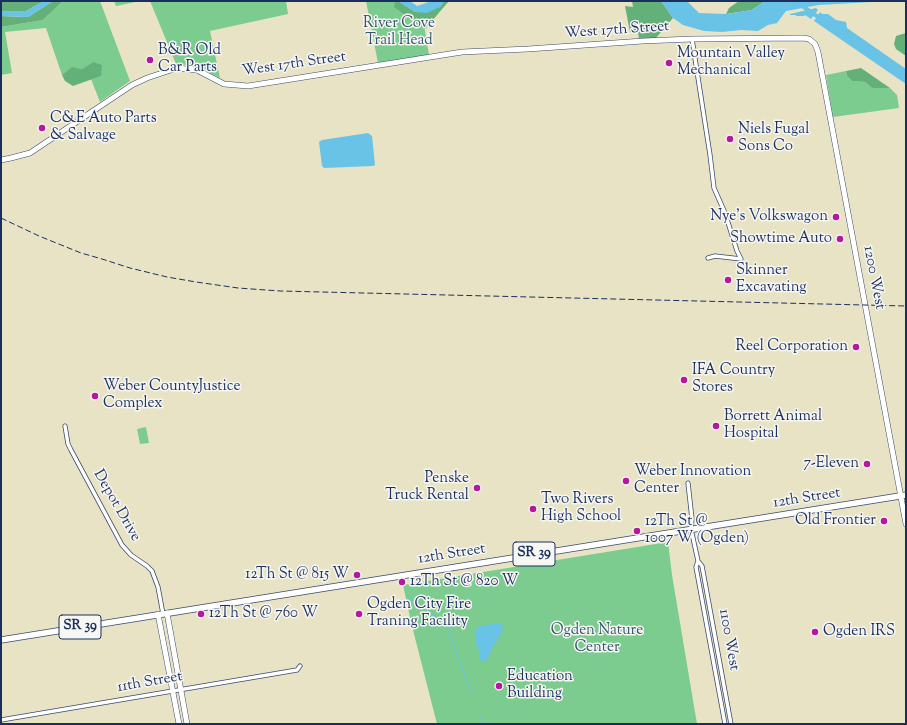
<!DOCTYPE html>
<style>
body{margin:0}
#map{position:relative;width:907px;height:725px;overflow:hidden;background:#e9e3c5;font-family:"Sorts Mill Goudy",serif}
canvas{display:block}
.frame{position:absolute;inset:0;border:2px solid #1b2f5e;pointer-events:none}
</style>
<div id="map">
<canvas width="907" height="725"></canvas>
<div class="frame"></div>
</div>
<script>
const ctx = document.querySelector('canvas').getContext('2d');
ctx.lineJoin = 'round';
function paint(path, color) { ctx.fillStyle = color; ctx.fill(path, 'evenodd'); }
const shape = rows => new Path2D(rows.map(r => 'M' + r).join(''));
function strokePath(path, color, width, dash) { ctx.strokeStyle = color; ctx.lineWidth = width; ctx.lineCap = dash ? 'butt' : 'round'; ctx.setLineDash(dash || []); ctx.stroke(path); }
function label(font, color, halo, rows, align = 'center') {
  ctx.font = font + ' "Sorts Mill Goudy",serif'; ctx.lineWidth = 3; ctx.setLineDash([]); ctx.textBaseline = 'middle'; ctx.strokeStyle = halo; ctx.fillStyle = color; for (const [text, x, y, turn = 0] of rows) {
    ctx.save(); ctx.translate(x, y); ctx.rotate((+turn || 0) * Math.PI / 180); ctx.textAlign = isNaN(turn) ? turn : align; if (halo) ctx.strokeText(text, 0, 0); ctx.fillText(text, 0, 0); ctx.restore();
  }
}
const green = shape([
 [63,1,100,1,130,81,100,102,91,79,101,76,93,62,82,69,72,68,62,75,46,28,5,32,12,73,1,75,1,27,43,20],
 [114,1,140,1,116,6],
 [150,1,286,1,288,14,210,31,220,78,196,66,176,64],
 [366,1,398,1,415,12,422,13,429,55,378,63],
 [846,71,847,76,852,81,865,82,872,88,890,88,897,95,899,108,833,117,826,75],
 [146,427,149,443,140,444,137,429],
 [668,542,672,575,697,724,437,724,412,626,403,585]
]);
const forest = shape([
 [1,1,44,1,26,11,1,11],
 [53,1,63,1,43,20,1,27,1,16,28,17],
 [395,1,398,1,415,12,440,7,444,1,449,1,425,29,394,7],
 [632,1,661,1,673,18,656,38,639,39,638,32,630,32,625,6,633,7],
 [739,1,765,1,752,10,726,14,729,8],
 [906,33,906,56,896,49,894,44,896,36],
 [93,62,102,65,101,76,73,86,65,81,62,75,72,67,82,69],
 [861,68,890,88,872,88,865,82,852,81,847,76,846,71]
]);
const water = shape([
 [44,1,53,1,28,17,1,16,1,11,26,11],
 [398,1,410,1,417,6,432,1,444,1,440,7,427,13,415,12],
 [661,1,687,1,699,13,726,14,752,10,765,1,890,1,819,5,786,11,777,23,768,25,758,31,741,30,722,32,704,31,683,25,673,18],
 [816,8,818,10,811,19,805,15,804,16,796,16,796,15,790,15,790,14],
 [820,12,822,14,828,14,836,20,846,22,847,28,906,69,906,84,814,21],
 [368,133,372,136,375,165,373,166,324,168,322,166,319,142,322,140],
 [500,623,502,624,503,630,492,648,487,660,484,662,482,662,480,659,479,651,476,643,475,637,476,629,479,626]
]);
const stream = shape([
 [407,596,429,612,442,623,447,628,450,635,471,692],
 [479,714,483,724]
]);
const canal = shape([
 [795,1,821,19]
]);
const street = shape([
 [692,39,710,155,714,188,725,213,737,251,741,259],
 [708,258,715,256,741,259],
 [65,426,68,444,71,450,122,545,131,555,147,566,152,571,158,587,163,614],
 [688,483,692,519,691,529,698,561,696,567,725,724],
 [698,561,702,566,731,724],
 [1,720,297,670,300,666]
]);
const secondary = shape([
 [1,160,11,158,30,153,132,85,147,78,177,68,197,70,224,84,248,86,462,52,528,49,643,41,692,39,803,38,809,39,815,44,818,52,906,524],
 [167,613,187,724],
 [158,614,179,724]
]);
const primary = shape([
 [1,640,906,495]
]);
const rail = shape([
 [1,218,39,236,81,253,102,259,130,268,167,277,196,282,238,288,280,291,906,306]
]);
const markers = [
 [150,60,4,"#b5179e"],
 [669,63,4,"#b5179e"],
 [42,128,4,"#b5179e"],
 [730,139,4,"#b5179e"],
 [836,217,4,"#b5179e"],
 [840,239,4,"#b5179e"],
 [728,280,4,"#b5179e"],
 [856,347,4,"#b5179e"],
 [684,380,4,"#b5179e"],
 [95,396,4,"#b5179e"],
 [716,426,4,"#b5179e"],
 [867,464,4,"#b5179e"],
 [626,481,4,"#b5179e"],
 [477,488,4,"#b5179e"],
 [533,509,4,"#b5179e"],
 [884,521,4,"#b5179e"],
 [637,531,4,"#b5179e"],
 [357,575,4,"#b5179e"],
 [402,582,4,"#b5179e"],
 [201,614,4,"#b5179e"],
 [359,614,4,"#b5179e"],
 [815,632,4,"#b5179e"],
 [499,686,4,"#b5179e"]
];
const shields = [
 [534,554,42],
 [80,627,42]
];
const shieldNames = [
 ["SR 39",534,554],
 ["SR 39",80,627]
];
const parkNames = [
 ["River Cove",399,24],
 ["Trail Head",399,41],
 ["Ogden Nature",597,631],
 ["Center",597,648]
];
const streetNames = [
 ["West 17th Street",617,31,-4],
 ["West 17th Street",294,65,-8],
 ["1200 West",873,278,79],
 ["12th Street",807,499,-9],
 ["Depot Drive",116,506,60],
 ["12th Street",452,555,-9],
 ["1100 West",728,640,80],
 ["11th Street",150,683,-10]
];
const poiNames = [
 ["B&R Old",158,51],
 ["Car Parts",158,68],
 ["Mountain Valley",677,54],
 ["Mechanical",677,71],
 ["C&E Auto Parts",50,119],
 ["& Salvage",50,136],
 ["Niels Fugal",738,130],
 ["Sons Co",738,147],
 ["Nye's Volkswagon",828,217,"right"],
 ["Showtime Auto",832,239,"right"],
 ["Skinner",736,271],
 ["Excavating",736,288],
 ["Reel Corporation",848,347,"right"],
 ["IFA Country",692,371],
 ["Stores",692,388],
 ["Weber CountyJustice",103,387],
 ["Complex",103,404],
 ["Borrett Animal",724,417],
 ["Hospital",724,434],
 ["7-Eleven",859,464,"right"],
 ["Weber Innovation",634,472],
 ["Center",634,489],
 ["Penske",469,479,"right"],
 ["Truck Rental",469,496,"right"],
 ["Two Rivers",541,500],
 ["High School",541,517],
 ["Old Frontier",876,521,"right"],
 ["12Th St @",645,522],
 ["1007 W (Ogden)",645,539],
 ["12Th St @ 815 W",349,575,"right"],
 ["12Th St @ 820 W",410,582],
 ["Ogden City Fire",367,605],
 ["Traning Facility",367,622],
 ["12Th St @ 760 W",209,614],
 ["Ogden IRS",823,632],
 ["Education",507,677],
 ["Building",507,694]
];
paint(green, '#7bcc8e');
paint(forest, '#64b079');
paint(water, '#69c3e7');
strokePath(stream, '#69c3e7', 1);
strokePath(canal, '#69c3e7', 4);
strokePath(street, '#3a4a6d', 5);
strokePath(secondary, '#3a4a6d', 6);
strokePath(primary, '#3a4a6d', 7);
strokePath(street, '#fff', 3.5);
strokePath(secondary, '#fff', 5);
strokePath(primary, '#fff', 5.5);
strokePath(rail, '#1b2f5e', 1, [6, 3]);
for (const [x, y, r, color] of markers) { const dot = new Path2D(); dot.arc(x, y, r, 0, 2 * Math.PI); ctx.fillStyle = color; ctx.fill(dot); strokePath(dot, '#f6f6f2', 1.5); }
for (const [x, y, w] of shields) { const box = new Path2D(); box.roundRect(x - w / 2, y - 12, w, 24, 3); ctx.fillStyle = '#f6f6f2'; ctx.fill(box); strokePath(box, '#1b2f5e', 1); }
label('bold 14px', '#1b2f5e', null, shieldNames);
label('15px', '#33566a', '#f6f6f2', parkNames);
label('15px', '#1b2f5e', '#f6f6f2', streetNames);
label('15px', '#1b2f5e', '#f6f6f2', poiNames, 'left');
</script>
